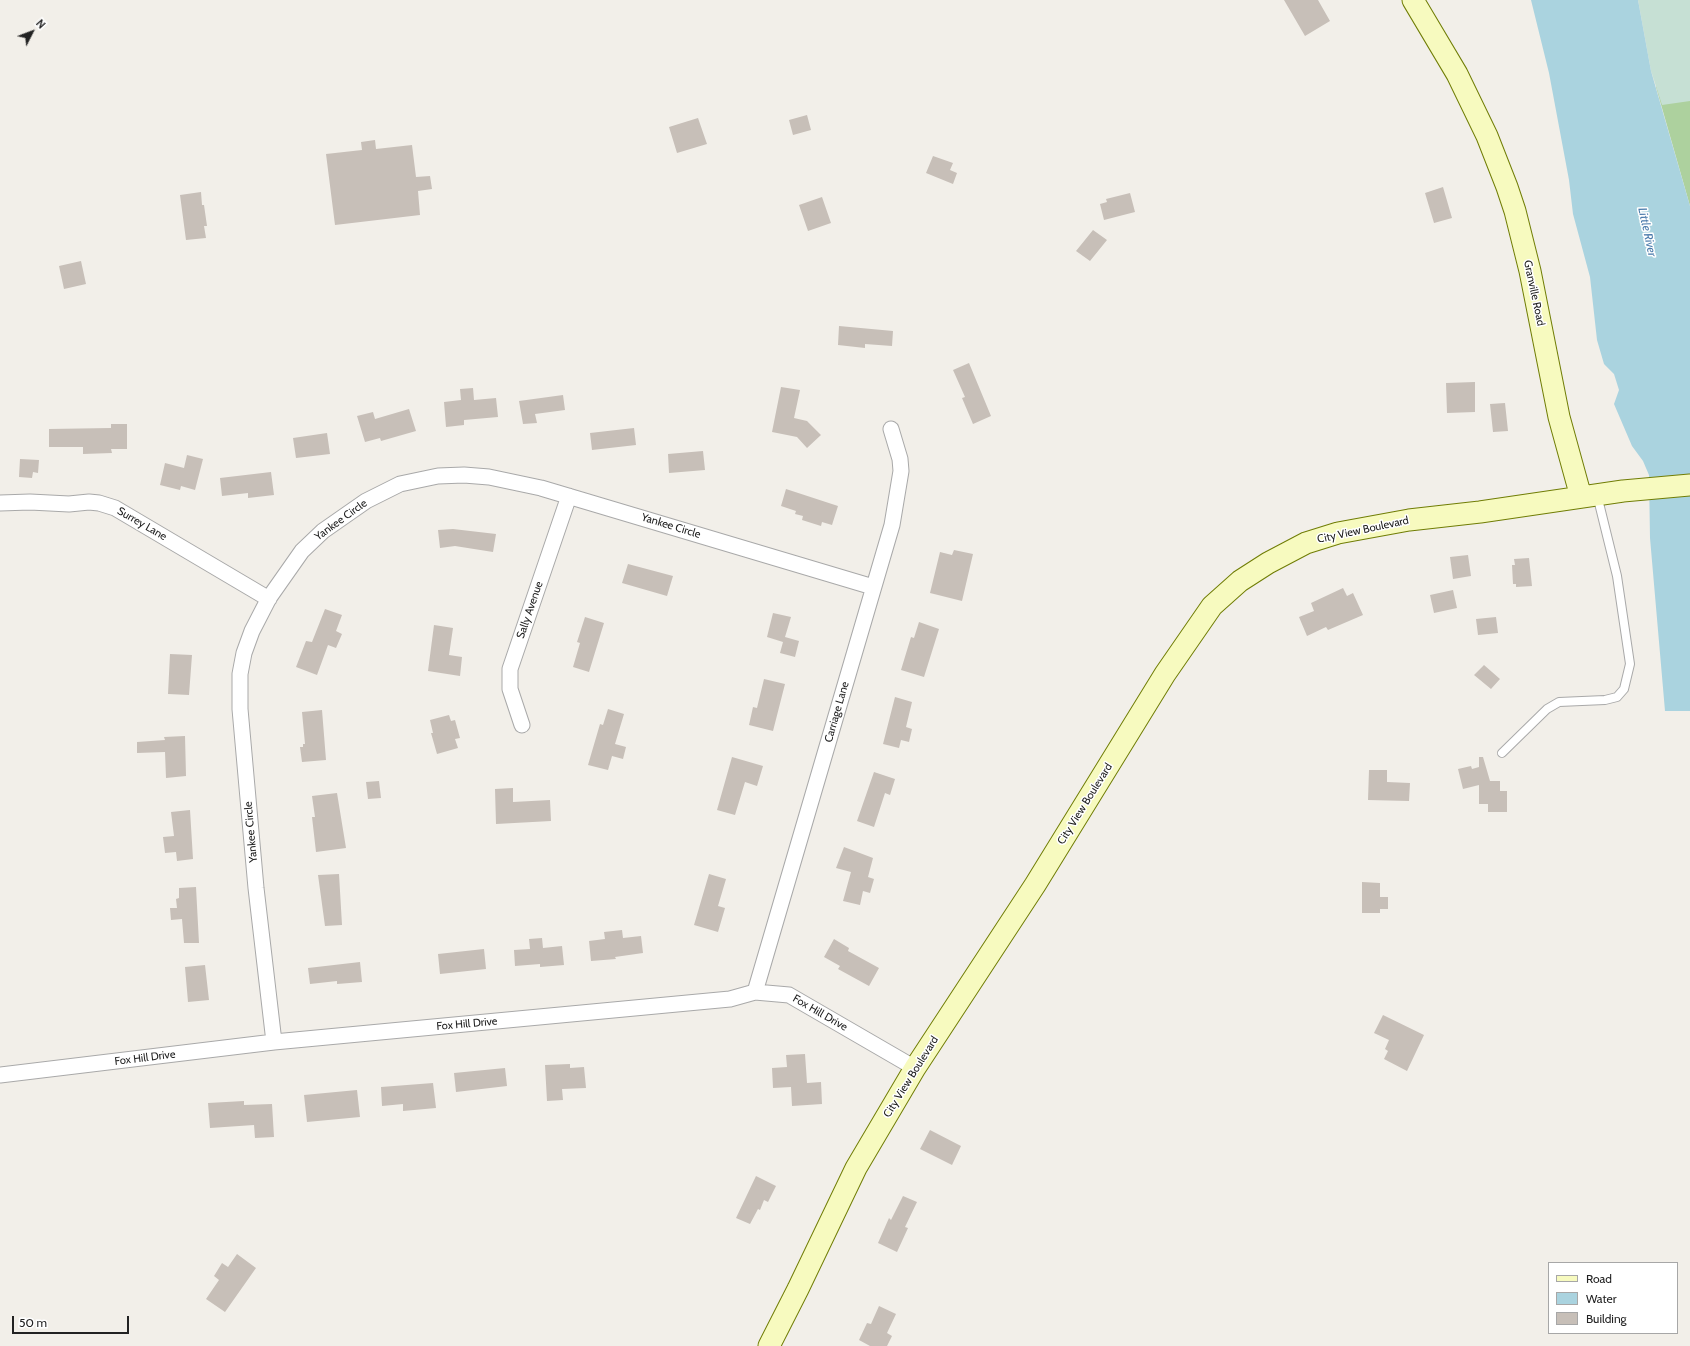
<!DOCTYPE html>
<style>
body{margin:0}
#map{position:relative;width:1690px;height:1346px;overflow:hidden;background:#f2efe9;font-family:Cabin,sans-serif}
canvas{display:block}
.legend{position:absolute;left:1548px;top:1262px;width:130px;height:72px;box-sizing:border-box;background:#fff;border:1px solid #a7a7a7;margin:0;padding:5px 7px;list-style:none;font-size:12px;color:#222}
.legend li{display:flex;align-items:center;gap:8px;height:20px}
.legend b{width:20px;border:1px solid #a7a7a7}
.north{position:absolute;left:12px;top:12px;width:40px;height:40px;-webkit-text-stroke:3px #fff;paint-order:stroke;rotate:48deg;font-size:11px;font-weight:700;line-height:16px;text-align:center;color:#222}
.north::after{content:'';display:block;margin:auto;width:14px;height:18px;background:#222;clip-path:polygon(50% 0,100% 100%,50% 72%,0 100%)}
.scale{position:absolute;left:12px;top:1316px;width:117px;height:18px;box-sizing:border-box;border:2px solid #222;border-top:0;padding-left:5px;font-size:12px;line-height:14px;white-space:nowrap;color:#222;-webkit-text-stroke:3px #fff;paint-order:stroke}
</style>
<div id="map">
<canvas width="1690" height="1346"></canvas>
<ul class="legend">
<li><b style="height:5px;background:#f7fabf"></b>Road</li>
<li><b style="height:11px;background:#aad3df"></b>Water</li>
<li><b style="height:11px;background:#c7bfb8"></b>Building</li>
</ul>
<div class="north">N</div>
<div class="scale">50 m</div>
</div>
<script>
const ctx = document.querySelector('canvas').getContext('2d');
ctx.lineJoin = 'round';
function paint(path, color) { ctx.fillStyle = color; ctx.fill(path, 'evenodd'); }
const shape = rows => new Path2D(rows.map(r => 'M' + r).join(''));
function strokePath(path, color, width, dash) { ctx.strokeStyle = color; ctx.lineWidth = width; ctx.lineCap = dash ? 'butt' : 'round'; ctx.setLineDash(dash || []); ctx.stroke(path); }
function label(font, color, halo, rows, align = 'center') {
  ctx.font = font + ' Cabin,sans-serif'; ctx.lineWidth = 3; ctx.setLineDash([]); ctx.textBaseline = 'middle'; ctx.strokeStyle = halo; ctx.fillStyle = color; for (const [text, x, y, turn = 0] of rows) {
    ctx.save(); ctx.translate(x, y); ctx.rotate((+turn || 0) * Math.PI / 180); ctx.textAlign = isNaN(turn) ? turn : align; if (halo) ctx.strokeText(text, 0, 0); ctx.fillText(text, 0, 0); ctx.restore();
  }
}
const forest = shape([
 [1690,0,1690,206,1656,87]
]);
const wetland = shape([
 [1638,0,1690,0,1690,101,1662,105,1651,71]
]);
const water = shape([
 [1531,0,1638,0,1651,71,1690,206,1690,711,1665,711,1650,538,1649,475,1643,461,1632,446,1614,404,1619,390,1614,374,1604,364,1597,340,1590,277,1573,214,1569,180,1549,73]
]);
const building = shape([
 [1284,0,1318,0,1330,21,1305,36],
 [807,115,811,130,793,135,789,120],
 [698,118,707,144,677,153,669,127],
 [375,140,376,149,412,145,416,177,430,176,432,189,418,191,420,215,335,225,326,154,362,150,361,142],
 [933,156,953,163,950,170,957,173,953,184,926,173],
 [1443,187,1452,218,1434,223,1425,193],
 [201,192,202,205,204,205,207,226,204,226,206,238,186,240,180,195],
 [1130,193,1135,212,1104,220,1100,204,1107,202,1106,199],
 [822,197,831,223,808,231,799,205],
 [1093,230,1107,240,1090,261,1076,251],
 [81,261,86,284,64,289,59,266],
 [839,326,893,331,892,346,865,344,865,348,838,345],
 [969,363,991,416,973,424,962,398,965,397,953,370],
 [1475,382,1475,412,1447,413,1446,383],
 [781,387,800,390,794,418,807,421,821,435,807,448,797,437,772,432],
 [473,388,474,400,496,398,498,417,464,420,464,425,446,427,444,402,461,400,460,389],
 [563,395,565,410,535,414,537,423,523,424,519,401],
 [1505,403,1508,431,1493,432,1490,404],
 [409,409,416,431,381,441,380,438,365,442,357,416,373,412,375,419],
 [111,424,127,424,127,449,111,449,112,453,83,454,83,447,49,447,49,429,111,428],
 [634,428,636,445,592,450,590,433],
 [327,433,330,454,296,458,293,438],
 [703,451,705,470,669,473,668,454],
 [187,455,203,459,195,490,181,486,180,490,160,485,165,463,184,468],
 [20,459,39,460,38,473,33,472,32,478,19,477],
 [271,472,274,495,248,498,248,493,222,496,220,478],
 [786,489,838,506,832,525,822,522,821,526,802,520,803,516,795,514,796,511,781,506],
 [453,529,496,534,493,552,455,546,440,548,438,530],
 [954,550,973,554,962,601,930,593,940,552,952,555],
 [1468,555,1471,576,1453,579,1450,557],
 [1529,558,1532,586,1516,587,1516,584,1513,584,1512,565,1515,565,1514,559],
 [628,564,673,576,667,596,622,583],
 [1343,588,1347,596,1353,593,1363,615,1328,630,1326,627,1307,636,1299,617,1314,611,1311,603],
 [1453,590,1457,608,1434,613,1430,595],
 [325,609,342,615,336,631,342,634,336,648,328,645,317,675,296,667,306,641,312,642],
 [773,613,791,617,785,637,799,641,795,657,780,653,783,642,767,637],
 [585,617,604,623,589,672,573,667,580,643,577,642],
 [1496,617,1498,633,1478,635,1476,619],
 [919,622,939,629,924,677,901,670,911,637,914,638],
 [434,625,453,628,449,655,462,657,460,676,428,671],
 [170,654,192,655,189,695,168,694],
 [1484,665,1500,679,1491,689,1474,675],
 [764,679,785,684,773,731,749,725,753,707,757,708],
 [895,697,912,702,906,727,912,729,909,742,901,740,899,748,883,744],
 [608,709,624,714,615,744,626,747,623,759,612,756,608,770,588,765,600,724,603,725],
 [322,710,326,760,302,762,300,747,303,747,303,744,305,744,302,712],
 [449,715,451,721,455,720,460,738,455,739,458,748,437,754,431,733,433,733,430,720],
 [185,736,186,776,166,778,165,752,137,753,137,742,165,740,164,737],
 [732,757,763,766,757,786,745,782,735,815,717,810],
 [1479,757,1483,757,1490,781,1500,781,1500,791,1507,791,1507,812,1488,812,1488,804,1479,804,1479,785,1463,789,1458,769,1471,766,1472,769,1479,767],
 [1369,770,1387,770,1387,782,1410,783,1409,801,1368,800],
 [874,772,895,779,890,795,885,793,874,827,857,821],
 [379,781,381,798,368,799,366,782],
 [513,788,513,802,550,800,551,821,496,824,495,789],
 [337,793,346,848,316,852,312,817,315,817,312,796],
 [190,810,193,859,177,861,176,852,165,853,163,837,174,836,171,812],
 [844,847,873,858,868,877,874,879,870,893,863,891,860,905,843,901,851,872,836,868],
 [339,874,342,925,325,926,318,875],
 [709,874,726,879,718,906,725,908,718,932,694,925],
 [1362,882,1380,883,1380,897,1388,897,1388,909,1380,909,1380,913,1362,913],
 [196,887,199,943,184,943,182,919,171,920,170,908,177,908,176,899,179,898,179,888],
 [622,930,623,938,641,936,643,953,615,957,616,959,591,961,589,941,605,939,604,932],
 [542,938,543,948,562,946,564,965,540,967,540,964,515,966,514,950,530,949,529,939],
 [834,939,849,948,848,951,879,968,869,986,838,969,840,966,824,957],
 [484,949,486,969,440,974,438,954],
 [360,962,362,982,337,984,337,981,310,984,308,968],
 [205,965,209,1000,188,1002,185,967],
 [1383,1015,1424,1035,1407,1071,1384,1059,1388,1051,1385,1049,1389,1040,1374,1033],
 [805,1054,807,1083,821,1082,822,1104,792,1106,791,1087,773,1088,772,1068,787,1067,786,1055],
 [570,1064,570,1068,584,1067,586,1088,562,1089,563,1100,547,1101,545,1065],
 [505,1068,507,1086,456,1092,454,1073],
 [433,1083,436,1108,403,1111,403,1104,382,1106,381,1087],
 [357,1090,360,1117,307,1122,304,1095],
 [244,1101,244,1105,272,1104,274,1137,255,1138,254,1125,210,1128,208,1103],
 [930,1130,961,1146,952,1165,920,1149],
 [756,1176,776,1186,768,1202,764,1200,760,1210,758,1209,750,1224,736,1218],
 [903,1196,917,1202,905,1227,908,1228,897,1252,878,1243,889,1218,891,1220],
 [237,1254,256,1268,225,1312,206,1299,219,1280,214,1276,222,1263,228,1267],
 [879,1306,896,1314,887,1333,892,1336,887,1346,870,1346,859,1340,867,1323,871,1324]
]);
const lane = shape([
 [1502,753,1547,709,1559,702,1605,700,1617,697,1624,689,1630,664,1617,576,1597,495]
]);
const street = shape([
 [0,503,30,502,69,504,89,502,99,503,115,508,269,599],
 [522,725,510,689,510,669,569,496],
 [755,992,892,525,901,471,900,459,891,429],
 [274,1042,256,888,240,709,240,674,244,653,252,631,269,598,302,551,323,531,366,501,400,484,438,476,464,475,489,477,541,488,873,587],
 [0,1075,274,1042,730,999,755,992,789,995,915,1068]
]);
const secondary = shape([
 [1413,0,1457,74,1487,136,1507,187,1515,211,1530,271,1559,417,1581,497],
 [769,1346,798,1289,856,1168,915,1068,1035,885,1165,674,1212,606,1240,581,1268,563,1306,543,1338,533,1409,520,1480,512,1623,491,1690,485]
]);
const streetNames = [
 ["Granville Road",1534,293,78],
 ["Yankee Circle",341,520,-36],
 ["Surrey Lane",142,524,30],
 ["Yankee Circle",671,526,17],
 ["City View Boulevard",1363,530,-12],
 ["Sally Avenue",530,610,-71],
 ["Carriage Lane",837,712,-74],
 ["City View Boulevard",1085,804,-58],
 ["Yankee Circle",251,832,-95],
 ["Fox Hill Drive",820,1013,30],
 ["Fox Hill Drive",467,1024,-5],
 ["Fox Hill Drive",145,1058,-7],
 ["City View Boulevard",911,1077,-58]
];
const waterNames = [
 ["Little River",1647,232,78]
];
paint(forest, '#add19e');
paint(wetland, '#c6e0d4');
paint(water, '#aad3df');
paint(building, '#c7bfb8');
strokePath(lane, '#a9a9a9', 10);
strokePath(street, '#a9a9a9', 17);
strokePath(secondary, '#707d05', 23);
strokePath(lane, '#fff', 8);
strokePath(street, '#fff', 15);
strokePath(secondary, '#f7fabf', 21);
label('11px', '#222', '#fff', streetNames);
label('italic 12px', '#4a7aab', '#fff', waterNames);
</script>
